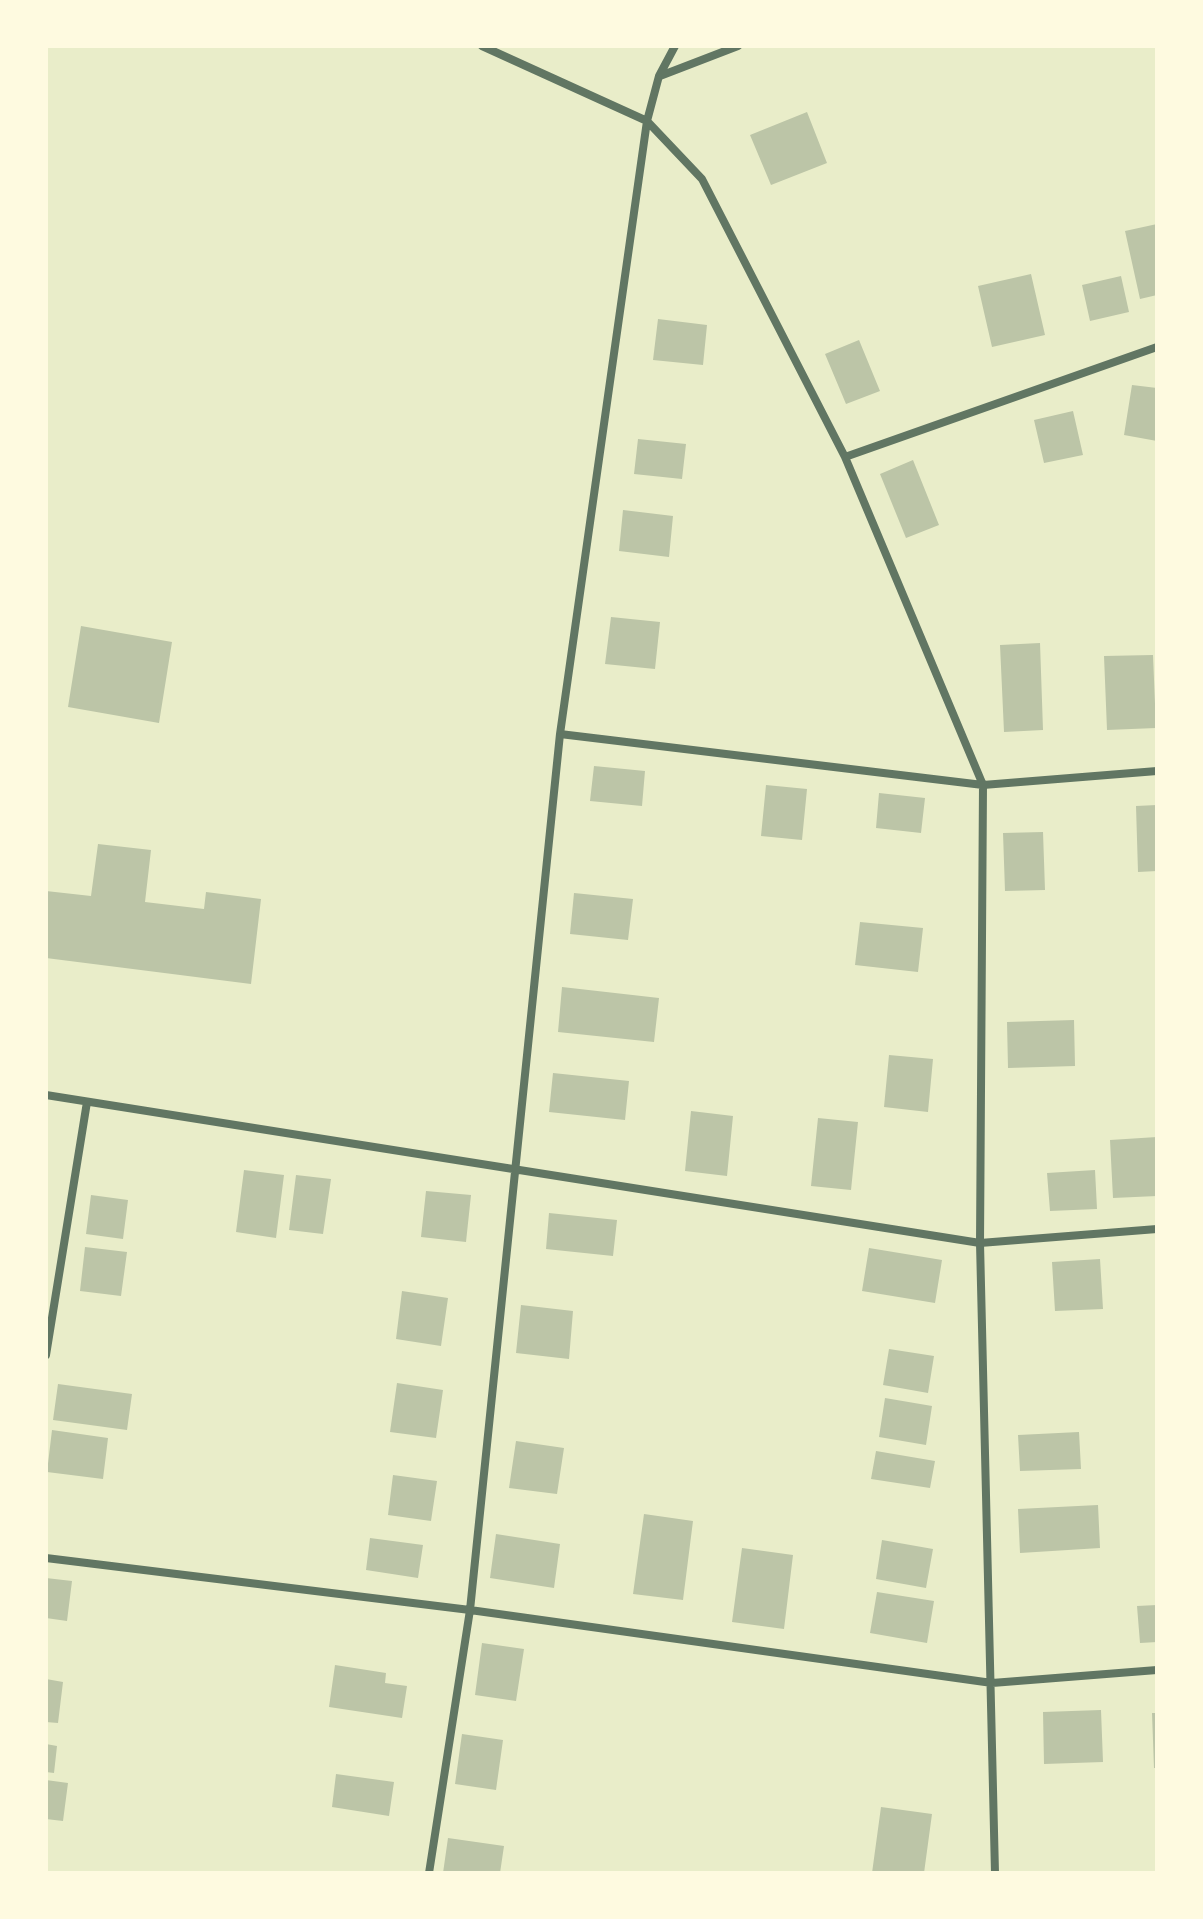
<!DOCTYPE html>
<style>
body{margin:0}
#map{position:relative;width:1203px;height:1919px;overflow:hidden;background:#e9edc9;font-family:Montserrat,sans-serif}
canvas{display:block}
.frame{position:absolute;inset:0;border:48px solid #fefae0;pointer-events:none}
</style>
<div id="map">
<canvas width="1203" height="1919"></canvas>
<div class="frame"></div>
</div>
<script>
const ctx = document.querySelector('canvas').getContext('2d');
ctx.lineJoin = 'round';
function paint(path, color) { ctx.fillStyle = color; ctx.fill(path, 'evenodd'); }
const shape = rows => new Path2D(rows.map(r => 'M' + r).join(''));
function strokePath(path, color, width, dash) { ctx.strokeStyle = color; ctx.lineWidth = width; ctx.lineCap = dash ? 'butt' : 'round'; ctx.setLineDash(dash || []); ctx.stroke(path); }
const building = shape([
 [807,112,827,163,771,185,750,135],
 [1157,224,1157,295,1140,299,1125,231],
 [1031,274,1045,335,992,347,978,286],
 [1121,276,1129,312,1090,321,1082,285],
 [658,319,707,325,703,365,653,360],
 [859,340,880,391,846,404,825,354],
 [1132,385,1157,388,1157,441,1124,435],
 [1073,411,1083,455,1044,463,1034,420],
 [638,439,686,444,682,479,634,474],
 [913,460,939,525,906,538,880,474],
 [623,510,673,516,669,557,619,551],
 [611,617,660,622,655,669,605,664],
 [81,626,172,642,159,723,68,707],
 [1040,643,1043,730,1004,732,1000,645],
 [1153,655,1156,728,1107,730,1104,656],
 [594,766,645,771,642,806,590,801],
 [766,785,807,789,802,840,761,836],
 [879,793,925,798,921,833,876,828],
 [1157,805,1157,871,1138,872,1136,806],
 [1043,832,1045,890,1005,891,1003,833],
 [98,844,151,850,145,902,204,909,206,892,261,899,251,984,46,958,46,891,91,896],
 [574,893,633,899,628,940,570,934],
 [860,922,923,928,918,972,855,965],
 [562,987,659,998,654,1042,558,1032],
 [1074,1020,1075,1066,1008,1068,1007,1022],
 [889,1055,933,1059,928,1112,884,1107],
 [553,1073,629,1081,625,1120,549,1112],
 [691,1111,733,1116,727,1176,685,1171],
 [818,1118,858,1122,851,1190,811,1186],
 [1157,1137,1157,1196,1113,1198,1110,1140],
 [244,1170,284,1175,276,1238,236,1232],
 [1095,1170,1097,1209,1050,1211,1047,1173],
 [296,1175,331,1179,323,1234,289,1230],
 [426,1191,471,1195,466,1242,421,1237],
 [91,1195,128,1200,123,1239,86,1234],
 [549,1213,617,1220,613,1256,546,1249],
 [85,1247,127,1252,121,1296,80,1291],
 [869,1248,942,1260,935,1303,862,1291],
 [1100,1259,1103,1309,1055,1311,1052,1262],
 [402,1291,448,1298,441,1346,396,1339],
 [521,1305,573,1311,569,1359,516,1353],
 [889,1349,934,1356,928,1393,883,1385],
 [397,1383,443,1390,436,1438,390,1432],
 [58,1384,132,1394,127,1430,53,1420],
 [885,1398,932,1406,926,1445,879,1437],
 [52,1430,108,1438,103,1479,47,1472],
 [1079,1432,1081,1469,1020,1471,1018,1435],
 [516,1441,564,1448,557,1494,509,1488],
 [876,1451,935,1461,930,1488,871,1479],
 [393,1475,437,1481,431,1521,388,1515],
 [1098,1505,1100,1548,1020,1553,1018,1509],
 [644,1514,693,1521,683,1600,633,1594],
 [496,1534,560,1544,554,1588,490,1578],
 [370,1538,423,1545,418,1578,366,1570],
 [882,1540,933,1549,926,1588,876,1579],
 [742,1548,793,1555,784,1629,732,1622],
 [46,1578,72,1581,67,1621,46,1618],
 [877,1592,934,1601,927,1643,870,1633],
 [1157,1605,1157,1642,1140,1643,1137,1606],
 [482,1643,524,1649,516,1701,475,1695],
 [335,1665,386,1673,385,1683,407,1686,402,1718,329,1707],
 [46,1679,63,1682,58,1723,46,1722],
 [1101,1710,1103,1762,1044,1764,1043,1712],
 [1152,1713,1157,1713,1157,1768,1154,1768],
 [462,1734,503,1740,496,1790,455,1784],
 [46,1744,57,1746,54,1773,46,1772],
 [336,1774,394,1782,389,1816,332,1807],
 [46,1780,68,1783,63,1821,46,1819],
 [881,1807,932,1814,924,1873,872,1873],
 [448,1838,504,1846,500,1873,443,1873]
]);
const minor = shape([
 [482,46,647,121,702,179,845,457,983,785,980,1243,995,1873],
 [660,76,738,46],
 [845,457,1157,347],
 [560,734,983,785,1157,771],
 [46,1095,980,1243,1157,1229],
 [46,1355,87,1102],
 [46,1558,470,1610,992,1683,1157,1670],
 [429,1873,470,1610,560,734,647,121,659,76,675,46]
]);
paint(building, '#bcc5a7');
strokePath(minor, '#617663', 8);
</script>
